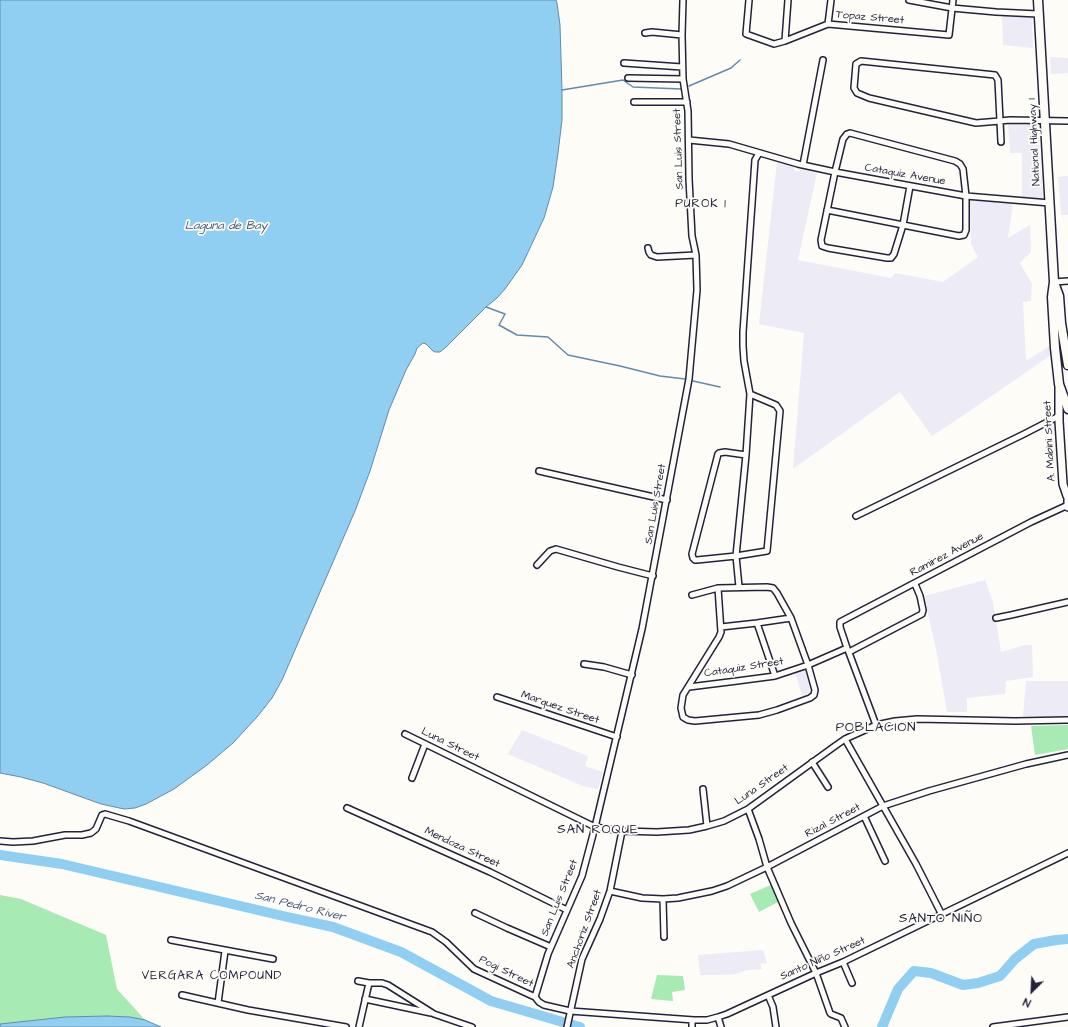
<!DOCTYPE html>
<meta charset="utf-8">
<style>
body{margin:0}
#map{position:relative;width:1068px;height:1027px;overflow:hidden;background:#fdfcf7;font-family:"Architects Daughter",sans-serif}
canvas{display:block}
.north{position:absolute;left:1012px;top:971px;width:40px;height:40px;-webkit-text-stroke:3px #fdfcf7;paint-order:stroke;rotate:204deg;font-size:11px;font-weight:700;line-height:16px;text-align:center;color:#22223b}
.north::after{content:'';display:block;margin:auto;width:14px;height:18px;background:#22223b;clip-path:polygon(50% 0,100% 100%,50% 72%,0 100%)}
</style>
<div id="map">
<canvas width="1068" height="1027"></canvas>
<div class="north">N</div>
</div>
<script>
const ctx = document.querySelector('canvas').getContext('2d');
ctx.lineJoin = 'round';
function paint(path, color) { ctx.fillStyle = color; ctx.fill(path, 'evenodd'); }
const shape = rows => new Path2D(rows.map(r => 'M' + r).join(''));
function strokePath(path, color, width, dash) { ctx.strokeStyle = color; ctx.lineWidth = width; ctx.lineCap = dash ? 'butt' : 'round'; ctx.setLineDash(dash || []); ctx.stroke(path); }
function label(font, color, halo, rows, align = 'center') {
  ctx.font = font + ' "Architects Daughter",sans-serif'; ctx.lineWidth = 3.5; ctx.setLineDash([]); ctx.textBaseline = 'middle'; ctx.strokeStyle = halo; ctx.fillStyle = color; for (const [text, x, y, turn = 0] of rows) {
    ctx.save(); ctx.translate(x, y); ctx.rotate((+turn || 0) * Math.PI / 180); ctx.textAlign = isNaN(turn) ? turn : align; if (halo) ctx.strokeText(text, 0, 0); ctx.fillText(text, 0, 0); ctx.restore();
  }
}
const built = shape([
 [1002,15,1032,16,1033,48,1003,45],
 [1050,57,1068,58,1068,73,1051,74],
 [1008,124,1038,124,1043,200,1022,199,1022,153,1010,153],
 [777,162,794,167,794,170,799,172,801,169,817,173,798,260,891,278,895,273,943,282,978,257,971,244,970,200,1013,204,1008,238,1030,225,1031,252,1020,263,1032,284,1031,301,1023,302,1026,361,1051,345,1051,355,961,417,932,436,900,392,793,469,804,333,759,324],
 [1068,176,1068,215,1061,215,1058,177],
 [985,580,993,602,1001,652,1025,645,1032,645,1033,677,1006,681,1005,694,967,698,967,712,947,712,936,649,924,596],
 [807,669,814,693,802,696,795,672],
 [1026,681,1068,681,1068,717,1023,716],
 [522,730,588,756,585,766,603,772,598,789,583,786,508,754],
 [763,950,767,963,760,964,762,969,747,970,736,974,723,975,700,975,698,955]
]);
const green = shape([
 [1067,725,1068,725,1068,749,1035,755,1031,726],
 [773,884,780,901,759,912,750,894],
 [0,895,21,899,106,935,117,989,145,1020,130,1017,107,1016,65,1017,0,1024],
 [657,975,683,976,685,990,672,992,673,1001,651,999]
]);
const water = shape([
 [0,0,556,0,557,3,560,25,562,90,562,120,558,153,553,187,544,218,522,265,505,289,497,298,486,307,446,347,440,352,435,352,433,351,426,344,423,343,417,348,415,354,406,370,389,410,370,471,355,511,282,680,272,698,257,717,233,743,207,765,174,789,146,804,135,808,124,809,101,804,43,783,21,777,0,773,0,0],
 [107,1016,130,1017,145,1020,161,1027,0,1027,0,1024,28,1021,65,1017,107,1016]
]);
const stream = shape([
 [689,86,731,68,740,60],
 [562,90,623,80,633,87,681,89],
 [486,307,505,314,499,325,517,335,548,337,568,355,620,366,660,376,685,379],
 [693,381,720,387]
]);
const river = shape([
 [0,855,62,864,283,916,333,927,401,952,491,1001,580,1027],
 [882,1027,898,989,914,971,931,973,963,985,978,983,1000,976,1015,959,1034,944,1056,940,1068,939]
]);
const minor = shape([
 [749,0,746,34,774,44,785,41,828,24,949,35,953,0],
 [909,0,952,8,996,12,1038,14],
 [828,24,831,0],
 [645,33,652,32,682,35],
 [785,41,788,0],
 [624,63,682,67],
 [628,78,683,79],
 [634,102,687,102],
 [689,140,729,144,798,164,835,172,966,196,1050,203],
 [1001,142,1000,121,998,80,995,75,861,61,856,64,854,88,857,93,869,98,976,123,1000,121,1010,120,1068,121],
 [803,165,823,60],
 [827,210,903,225,959,236,964,235,966,230,966,196,963,169,960,164,955,161,850,133,847,134,843,139,835,172,821,240,822,246,828,248,887,258,891,258,894,254,903,225,910,186],
 [648,248,649,252,651,255,657,257,696,255],
 [1054,282,1068,281],
 [746,455,725,452,719,453,718,454,692,554,693,558,695,560,697,560,736,556,767,551,780,411,776,405,750,394],
 [539,471,667,500],
 [856,516,1024,434,1059,416],
 [537,565,550,551,556,549,618,567,653,576],
 [739,587,736,556,746,455,750,394,744,361,743,346,743,332,755,160,759,153],
 [692,595,718,588,767,587,773,588,777,593,791,618,808,665,815,690,814,695,810,698,777,710,759,715,695,721,688,720,683,717,681,708,683,695,719,637,721,632,718,588],
 [996,618,1011,615,1068,602],
 [757,623,775,676],
 [721,627,757,623,791,618],
 [848,650,876,725],
 [849,652,922,614,923,610,920,596,915,584],
 [584,664,604,667,632,675],
 [689,687,737,681,775,676,808,665,847,648,840,627,840,622,1031,522,1068,505],
 [497,697,617,737],
 [405,734,595,827,622,831,657,832,689,830,707,826,724,821,748,809,835,746,845,739,876,725,895,721,917,719,1015,721,1068,720],
 [845,739,916,864,942,915],
 [812,762,828,787],
 [412,778,425,744],
 [703,789,707,826],
 [347,808,490,872,567,910],
 [748,809,759,839,767,867,791,923,816,973,830,1013,831,1014,841,1018,845,1027],
 [864,816,885,861],
 [0,841,13,842,33,841,65,835,82,835,91,833,96,829,102,815,105,814,129,821,432,932,446,942,474,969,535,997,539,1002,544,1005,570,1011,694,1020,707,1020,718,1017,727,1014,816,973,843,962,1068,853],
 [610,891,642,898,663,899,678,898,712,891,727,886,767,867,864,816,883,806,929,791,1026,764,1068,755],
 [663,899,664,937],
 [475,913,507,928,551,947],
 [171,940,273,959],
 [843,962,852,983],
 [358,981,369,983,382,983,388,985,434,1014,472,1027],
 [182,995,248,1010,346,1027],
 [768,995,773,1007,776,1027],
 [535,997,548,954,582,876,595,827,642,629,689,379,697,290,696,255,692,236,689,179,688,111,683,79,682,35,683,0],
 [365,999,431,1013],
 [218,1003,225,951],
 [718,1017,721,1027],
 [359,1027,369,983],
 [567,1027,582,959,600,919,610,891,622,831],
 [692,1027,692,1020],
 [993,1027,1068,1017]
]);
const major = shape([
 [1059,387,1059,421,1063,484,1067,496],
 [1068,492,1068,507]
]);
const highway = shape([
 [1038,0,1054,282,1052,297,1055,348,1059,384,1068,409],
 [1055,285,1059,296,1061,323,1068,365]
]);
const streetNames = [
 ["Topaz Street",870,18,5],
 ["National Highway 1",1035,142,-93],
 ["San Luis Street",679,149,-92],
 ["Cataquiz Avenue",905,175,10],
 ["A. Mabini Street",1050,441,-93],
 ["San Luis Street",656,504,-80],
 ["Ramirez Avenue",947,555,-28],
 ["Cataquiz Street",744,668,-9],
 ["Marquez Street",560,708,19],
 ["Luna Street",450,745,26],
 ["Luna Street",762,785,-35],
 ["Rizal Street",833,821,-28],
 ["Mendoza Street",462,848,25],
 ["San Luis Street",560,898,-68],
 ["Anchoriz Street",585,929,-70],
 ["Santo Niño Street",823,959,-24],
 ["Pogi Street",506,972,26]
];
const neighbourhoodNames = [
 ["PUROK 1",701,204],
 ["VERGARA COMPOUND",212,976]
];
const waterNames = [
 ["Laguna de Bay",226,226],
 ["San Pedro River",300,907,14]
];
const quarterNames = [
 ["POBLACION",876,728],
 ["SAN ROQUE",598,830],
 ["SANTO NIÑO",941,919]
];
paint(built, '#edebf6');
paint(green, '#a7eab4');
paint(water, '#91cff2');
strokePath(water, '#658aa9', 1);
strokePath(stream, '#658aa9', 1.5);
strokePath(river, '#91cff2', 10);
strokePath(minor, '#22223b', 8);
strokePath(major, '#22223b', 10);
strokePath(highway, '#22223b', 11);
strokePath(minor, '#fdfcf7', 5);
strokePath(major, '#fdfcf7', 7);
strokePath(highway, '#fdfcf7', 8);
label('11px', '#22223b', '#fdfcf7', streetNames);
ctx.letterSpacing = '1px';
label('12px', '#22223b', '#fdfcf7', neighbourhoodNames);
ctx.letterSpacing = '0px';
label('italic 12px', '#435672', '#fdfcf7', waterNames);
ctx.letterSpacing = '1px';
label('13px', '#22223b', '#fdfcf7', quarterNames);
ctx.letterSpacing = '0px';
</script>
